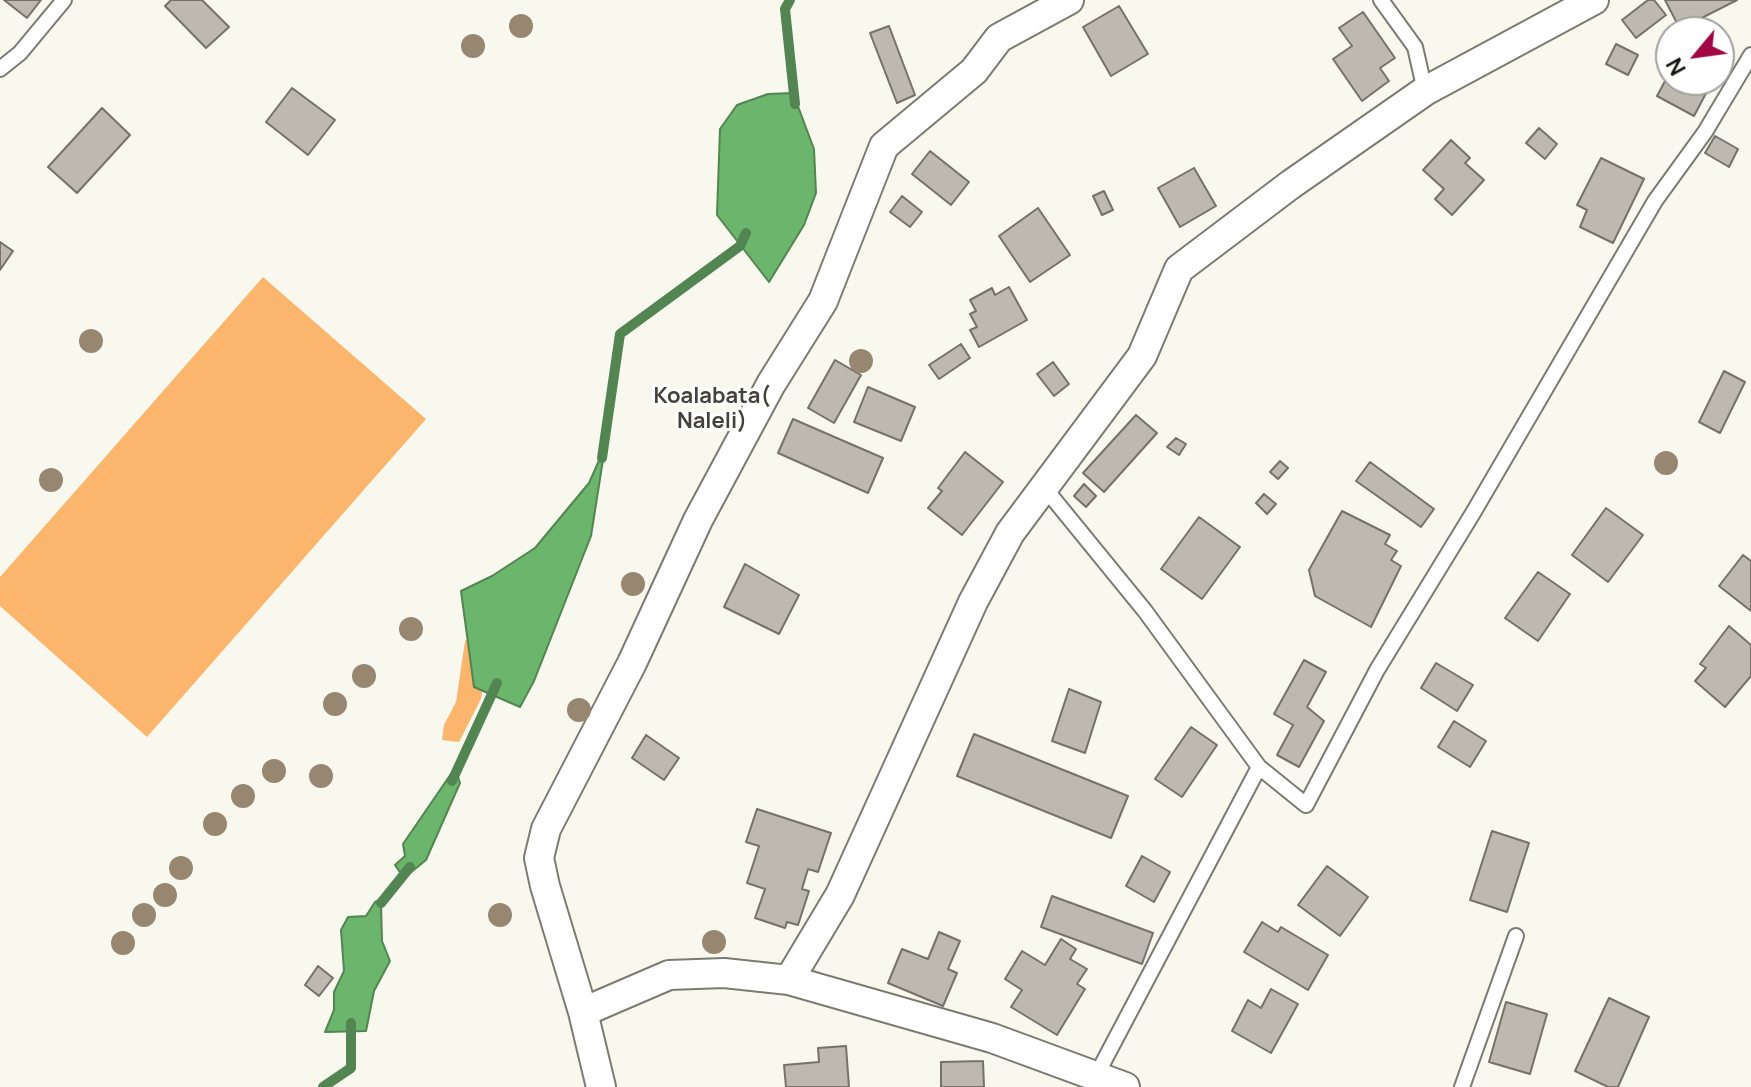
<!DOCTYPE html>
<style>
body{margin:0}
#map{position:relative;width:1751px;height:1087px;overflow:hidden;background:#f9f8ee;font-family:Manrope,sans-serif}
canvas{display:block}
.north{position:absolute;left:1655px;top:16px;width:80px;height:80px;box-sizing:border-box;background:#fff;border:2px solid #a1a19f;border-radius:50%;rotate:241deg;font-size:22px;font-weight:700;line-height:32px;text-align:center;color:#141410}
.north::after{content:'';display:block;margin:auto;width:28px;height:36px;background:#a10647;clip-path:polygon(50% 0,100% 100%,50% 72%,0 100%)}
</style>
<div id="map">
<canvas width="1751" height="1087"></canvas>
<div class="north">N</div>
</div>
<script>
const ctx = document.querySelector('canvas').getContext('2d');
ctx.lineJoin = 'round';
function paint(path, color) { ctx.fillStyle = color; ctx.fill(path, 'evenodd'); }
const shape = rows => new Path2D(rows.map(r => 'M' + r).join(''));
function strokePath(path, color, width, dash) { ctx.strokeStyle = color; ctx.lineWidth = width; ctx.lineCap = dash ? 'butt' : 'round'; ctx.setLineDash(dash || []); ctx.stroke(path); }
function label(font, color, halo, rows, align = 'center') {
  ctx.font = font + ' Manrope,sans-serif'; ctx.lineWidth = 6; ctx.setLineDash([]); ctx.textBaseline = 'middle'; ctx.strokeStyle = halo; ctx.fillStyle = color; for (const [text, x, y, turn = 0] of rows) {
    ctx.save(); ctx.translate(x, y); ctx.rotate((+turn || 0) * Math.PI / 180); ctx.textAlign = isNaN(turn) ? turn : align; if (halo) ctx.strokeText(text, 0, 0); ctx.fillText(text, 0, 0); ctx.restore();
  }
}
const green = shape([
 [263,277,426,419,147,737,0,606,0,577],
 [480,627,484,677,481,699,459,742,442,740,444,725,456,702,465,641]
]);
const water = shape([
 [793,93,814,149,816,193,804,225,769,282,717,215,720,129,737,105,768,94,793,93],
 [605,447,591,536,534,681,520,707,474,687,461,591,492,576,535,548,589,483,605,447],
 [455,768,460,783,426,860,404,878,395,865,405,856,403,844,455,768],
 [388,896,381,904,382,941,390,961,374,991,366,1031,325,1032,334,1010,334,992,344,971,341,930,348,917,366,916,375,902,388,896]
]);
const stream = shape([
 [790,0,785,9,795,104],
 [602,458,620,334,740,246,746,233],
 [452,781,497,683],
 [381,903,410,867],
 [323,1087,351,1068,351,1023]
]);
const building = shape([
 [4,0,41,0,27,18,4,0],
 [171,0,202,0,229,27,206,48,165,6,171,0],
 [1648,0,1654,0,1666,15,1636,38,1622,20,1648,0],
 [1665,0,1737,0,1680,29,1665,0],
 [1119,6,1148,54,1111,76,1083,27,1119,6],
 [1363,12,1395,58,1380,68,1389,81,1362,101,1333,59,1352,46,1339,28,1363,12],
 [889,26,915,95,897,103,870,33,889,26],
 [1616,44,1638,55,1628,75,1606,64,1616,44],
 [1671,70,1671,80,1713,80,1694,116,1657,96,1671,70],
 [292,88,335,120,308,155,266,122,292,88],
 [102,108,130,135,77,193,48,167,102,108],
 [1539,128,1557,144,1545,159,1526,143,1539,128],
 [1715,136,1738,149,1729,167,1705,153,1715,136],
 [1451,140,1470,158,1465,163,1484,180,1452,215,1435,199,1444,189,1423,170,1451,140],
 [930,151,969,182,951,205,912,174,930,151],
 [1601,158,1644,179,1613,243,1580,227,1587,210,1577,205,1601,158],
 [1194,168,1216,206,1180,227,1158,188,1194,168],
 [1104,191,1113,210,1102,215,1093,196,1104,191],
 [902,196,922,212,910,227,890,212,902,196],
 [1038,208,1070,255,1030,282,999,236,1038,208],
 [0,242,13,251,0,270,0,242],
 [1009,287,1027,320,979,347,970,330,977,327,970,314,976,311,970,300,992,288,995,295,1009,287],
 [961,344,970,358,939,379,929,365,961,344],
 [835,360,861,375,834,423,808,408,835,360],
 [1053,362,1069,384,1054,396,1037,374,1053,362],
 [1724,371,1745,382,1720,433,1699,422,1724,371],
 [868,387,915,407,901,441,854,422,868,387],
 [1136,415,1157,433,1104,492,1083,473,1136,415],
 [793,419,883,458,868,493,778,453,793,419],
 [1176,438,1186,444,1179,455,1167,447,1176,438],
 [965,452,1003,482,962,535,928,508,942,491,938,488,965,452],
 [1280,461,1288,468,1278,479,1270,472,1280,461],
 [1370,462,1434,509,1421,527,1356,481,1370,462],
 [1084,484,1096,496,1086,507,1074,496,1084,484],
 [1264,494,1276,504,1267,514,1256,503,1264,494],
 [1606,508,1643,535,1608,582,1572,555,1606,508],
 [1342,511,1390,535,1385,544,1397,551,1391,560,1401,566,1371,627,1315,596,1309,570,1342,511],
 [1199,517,1240,547,1202,599,1161,569,1199,517],
 [1743,555,1751,561,1751,611,1719,586,1743,555],
 [745,564,799,595,779,634,724,607,745,564],
 [1538,572,1570,594,1538,641,1505,618,1538,572],
 [1729,626,1751,645,1751,676,1725,707,1695,681,1706,668,1700,664,1729,626],
 [1304,660,1326,672,1307,707,1324,721,1299,767,1277,755,1293,725,1274,714,1304,660],
 [1436,663,1473,685,1457,711,1421,688,1436,663],
 [1069,689,1101,702,1085,753,1052,741,1069,689],
 [1454,721,1486,741,1470,767,1438,747,1454,721],
 [1191,727,1217,745,1182,797,1155,779,1191,727],
 [974,734,1128,796,1111,838,957,776,974,734],
 [646,735,679,758,664,780,632,758,646,735],
 [757,809,831,833,818,872,808,869,802,889,809,891,798,925,787,922,785,928,755,918,765,889,747,883,759,846,746,842,757,809],
 [1492,831,1529,843,1507,912,1470,900,1492,831],
 [1142,856,1170,872,1154,902,1126,886,1142,856],
 [1327,866,1368,897,1340,936,1298,905,1327,866],
 [1052,896,1153,933,1142,964,1041,927,1052,896],
 [1262,922,1278,932,1281,927,1328,955,1308,990,1244,952,1262,922],
 [939,932,960,941,948,969,957,973,943,1006,888,983,902,949,928,959,939,932],
 [1061,939,1076,949,1070,959,1087,969,1077,984,1085,989,1057,1035,1011,1007,1022,990,1005,979,1022,951,1045,965,1061,939],
 [318,966,333,978,319,996,305,985,318,966],
 [1271,989,1298,1004,1271,1053,1232,1031,1248,1000,1261,1008,1271,989],
 [1609,998,1649,1017,1618,1087,1608,1087,1575,1071,1609,998],
 [1506,1002,1547,1014,1530,1074,1489,1062,1506,1002],
 [846,1046,849,1087,786,1087,784,1065,819,1062,818,1048,846,1046],
 [983,1061,984,1087,941,1087,941,1062,983,1061]
]);
const service = shape([
 [1381,0,1415,47,1425,91],
 [0,69,20,53,64,0],
 [1043,486,1145,611,1259,767,1306,805,1377,670,1473,513,1655,201,1705,132,1751,55],
 [1096,1076,1259,767],
 [1462,1087,1516,936]
]);
const minor = shape([
 [789,980,840,895,973,602,1010,533,1142,356,1179,269,1290,185,1425,91,1594,0],
 [583,1012,669,975,724,973,789,980,992,1038,1125,1087],
 [601,1087,583,1012,545,886,539,858,546,829,632,663,698,520,771,384,823,301,884,146,974,71,999,38,1069,0]
]);
const trees = [
 [521,26],
 [473,46],
 [91,341],
 [861,361],
 [1666,463],
 [51,480],
 [633,584],
 [411,629],
 [364,676],
 [335,704],
 [579,710],
 [274,771],
 [321,776],
 [243,796],
 [215,824],
 [181,868],
 [165,895],
 [144,915],
 [500,915],
 [714,942],
 [123,943]
];
const neighbourhoodNames = [
 ["Koalabata(",712,397],
 ["Naleli)",712,422]
];
paint(green, '#fbb56d');
paint(water, '#6cb56d');
strokePath(water, '#528551', 2);
strokePath(stream, '#528551', 10);
paint(building, '#beb9b0');
strokePath(building, '#767169', 2);
strokePath(service, '#7c7b72', 18);
strokePath(minor, '#7c7b72', 32);
strokePath(service, '#fff', 14);
strokePath(minor, '#fff', 28);
ctx.fillStyle = '#978770';
for (const [x, y] of trees) { ctx.beginPath(); ctx.arc(x, y, 12, 0, 2 * Math.PI); ctx.fill(); }
label('bold 22px', '#43423a', '#fff', neighbourhoodNames);
</script>
